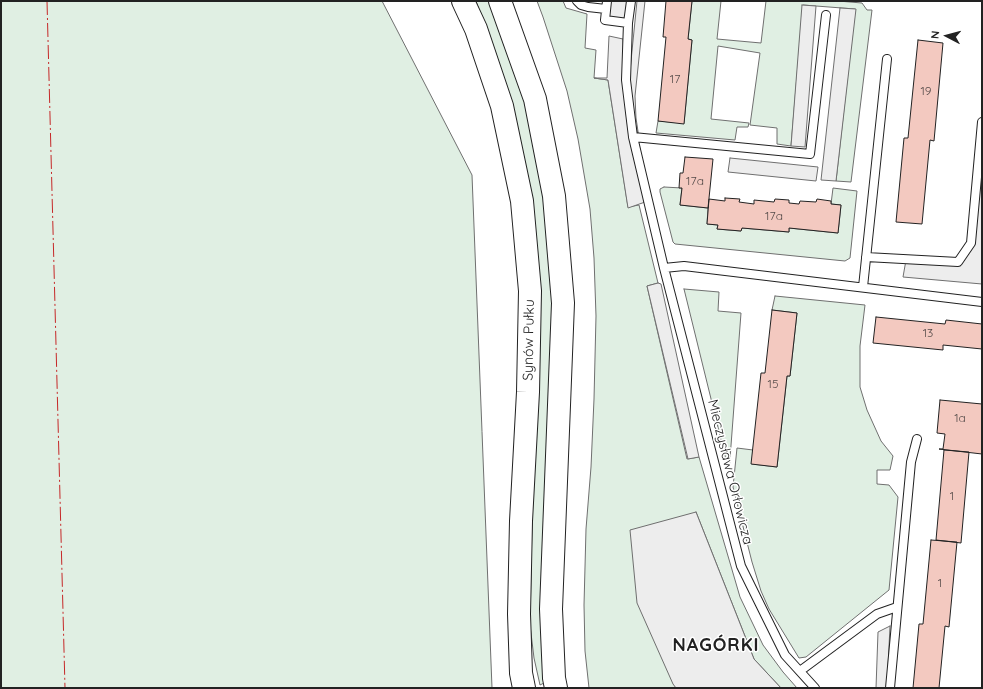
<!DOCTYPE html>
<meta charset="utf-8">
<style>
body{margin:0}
#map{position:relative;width:983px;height:689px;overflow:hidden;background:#fff;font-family:Quicksand,sans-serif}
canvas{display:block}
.frame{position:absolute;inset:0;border:2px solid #222;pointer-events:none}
.north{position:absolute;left:927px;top:16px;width:40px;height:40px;-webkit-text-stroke:3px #fff;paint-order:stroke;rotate:276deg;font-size:11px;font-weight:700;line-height:16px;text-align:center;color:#222}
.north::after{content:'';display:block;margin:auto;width:14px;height:18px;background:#222;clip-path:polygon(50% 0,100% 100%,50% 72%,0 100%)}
</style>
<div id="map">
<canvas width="983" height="689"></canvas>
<div class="frame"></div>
<div class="north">N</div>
</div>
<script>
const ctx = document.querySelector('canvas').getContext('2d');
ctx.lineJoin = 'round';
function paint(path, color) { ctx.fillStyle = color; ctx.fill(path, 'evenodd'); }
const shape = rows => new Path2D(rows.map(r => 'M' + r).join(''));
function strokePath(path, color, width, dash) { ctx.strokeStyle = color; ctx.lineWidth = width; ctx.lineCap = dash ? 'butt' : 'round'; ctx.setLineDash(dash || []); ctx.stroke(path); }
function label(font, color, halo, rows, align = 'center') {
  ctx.font = font + ' Quicksand,sans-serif'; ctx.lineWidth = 3; ctx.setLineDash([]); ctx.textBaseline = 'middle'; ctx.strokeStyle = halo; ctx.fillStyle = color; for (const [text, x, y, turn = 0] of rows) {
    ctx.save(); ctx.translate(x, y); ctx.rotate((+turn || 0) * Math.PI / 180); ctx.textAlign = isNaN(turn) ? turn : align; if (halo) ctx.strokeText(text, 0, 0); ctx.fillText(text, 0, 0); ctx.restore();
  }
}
const green = shape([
 [1,1,382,1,472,175,492,688,1,688,1,1],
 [476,1,493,1,526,104,545,196,552,290,546,682,540,685,534,658,530,625,532,522,511,105,476,1],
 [537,1,563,1,566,8,587,14,585,48,596,50,594,78,608,80,628,207,639,205,658,283,647,286,687,459,699,457,740,597,763,645,783,672,797,688,781,688,754,659,696,512,680,688,589,688,585,651,584,605,586,529,591,467,594,399,596,316,594,258,590,209,578,139,567,91,543,17,537,1],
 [692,1,721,1,717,39,761,43,766,1,838,1,862,3,867,10,872,10,851,182,836,181,855,9,803,5,791,146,777,144,777,128,750,125,760,53,718,46,711,119,749,123,748,127,737,127,735,140,656,133,658,121,684,123,692,40,688,39,692,1],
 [664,187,682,188,680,205,708,208,707,224,718,225,717,229,741,231,742,228,789,232,789,228,838,233,841,205,831,204,833,188,857,191,850,258,845,261,675,244,673,242,660,192,660,189,664,187],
 [684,289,719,292,718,311,741,313,729,472,684,289],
 [775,296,865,305,860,346,860,387,867,410,881,441,893,456,890,470,877,470,877,484,889,485,898,497,889,590,806,657,799,658,769,609,761,591,752,562,733,487,737,448,753,450,752,464,777,467,787,376,790,376,797,313,772,310,775,296]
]);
const parking = shape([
 [607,1,631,1,628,23,605,20,607,1],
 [637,1,645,1,635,96,636,118,639,138,633,115,648,201,628,208,608,80,594,78,607,78,609,36,623,39,625,80,628,91,637,1],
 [802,5,816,6,805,147,791,146,802,5],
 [840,8,856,9,836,181,821,180,840,8],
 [982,122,982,284,903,277,906,260,958,262,971,243,982,122],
 [730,158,818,167,816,181,728,172,730,158],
 [658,283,661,284,699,457,688,459,647,286,658,283],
 [696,512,754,659,781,688,676,688,673,684,637,603,630,530,696,512],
 [890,626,887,688,876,688,878,632,890,626]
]);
const building = shape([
 [666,1,692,1,688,39,692,40,684,124,658,121,666,37,663,37,666,1],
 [918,40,943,43,934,141,930,140,922,224,896,222,904,138,908,138,918,40],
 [685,157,713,159,708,208,680,205,682,188,679,188,680,173,683,173,685,157],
 [725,198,740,199,739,202,754,204,754,200,774,202,775,199,789,200,789,203,799,204,800,201,816,202,817,199,831,201,831,204,841,205,838,233,789,228,789,232,742,228,741,231,717,229,718,225,707,224,709,199,725,201,725,198],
 [772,310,797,313,790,376,787,376,777,467,751,464,761,373,765,373,772,310],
 [876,317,945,324,946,320,982,324,982,349,943,345,943,350,873,343,876,317],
 [940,400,982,404,982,454,939,449,943,449,945,434,937,433,940,400],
 [944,450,969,452,961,543,936,540,944,450],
 [931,540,957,542,949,627,945,626,939,688,913,688,919,624,923,624,931,540]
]);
const service = shape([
 [577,1,581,5,588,7,606,9],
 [607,1,605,20,628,23],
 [631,1,628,23,626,80,633,137,664,268,741,566,785,655,815,688],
 [633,137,810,154,826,15],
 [866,257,958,262,971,243,982,122],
 [664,268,684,266,982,302],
 [863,287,887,59],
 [800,671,877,614,897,607],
 [890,688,911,462,917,439]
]);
const secondary = shape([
 [463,1,476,29,502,106,522,201,530,291,528,392,521,521,519,614,521,673,524,688],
 [500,1,535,99,554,196,563,303,551,609,554,678,556,688]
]);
const power = shape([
 [47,1,65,688]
]);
const numberNames = [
 ["17",675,79],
 ["19",926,91],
 ["17a",695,181],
 ["17a",774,216],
 ["13",928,333],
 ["15",773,384],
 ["1a",960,418],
 ["1",952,496],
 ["1",940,583]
];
const streetNames = [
 ["Synów Pułku",529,340,-89],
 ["Mieczysława Orłowicza",730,472,76]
];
const districtNames = [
 ["NAGÓRKI",716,646]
];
paint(green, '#e0efe3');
strokePath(green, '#6f6f6f', 1);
paint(parking, '#ededed');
strokePath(parking, '#6f6f6f', 1);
paint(building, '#f3c9c0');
strokePath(building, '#222', 1);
strokePath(service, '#222', 10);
strokePath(secondary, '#222', 24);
strokePath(service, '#fff', 8);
strokePath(secondary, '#fff', 22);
strokePath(power, '#c62828', 1, [14, 3, 2, 3]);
label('12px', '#564c4a', null, numberNames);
label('14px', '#222', '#fff', streetNames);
ctx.letterSpacing = '1px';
label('bold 18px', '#222', '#fff', districtNames);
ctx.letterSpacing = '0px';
</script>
